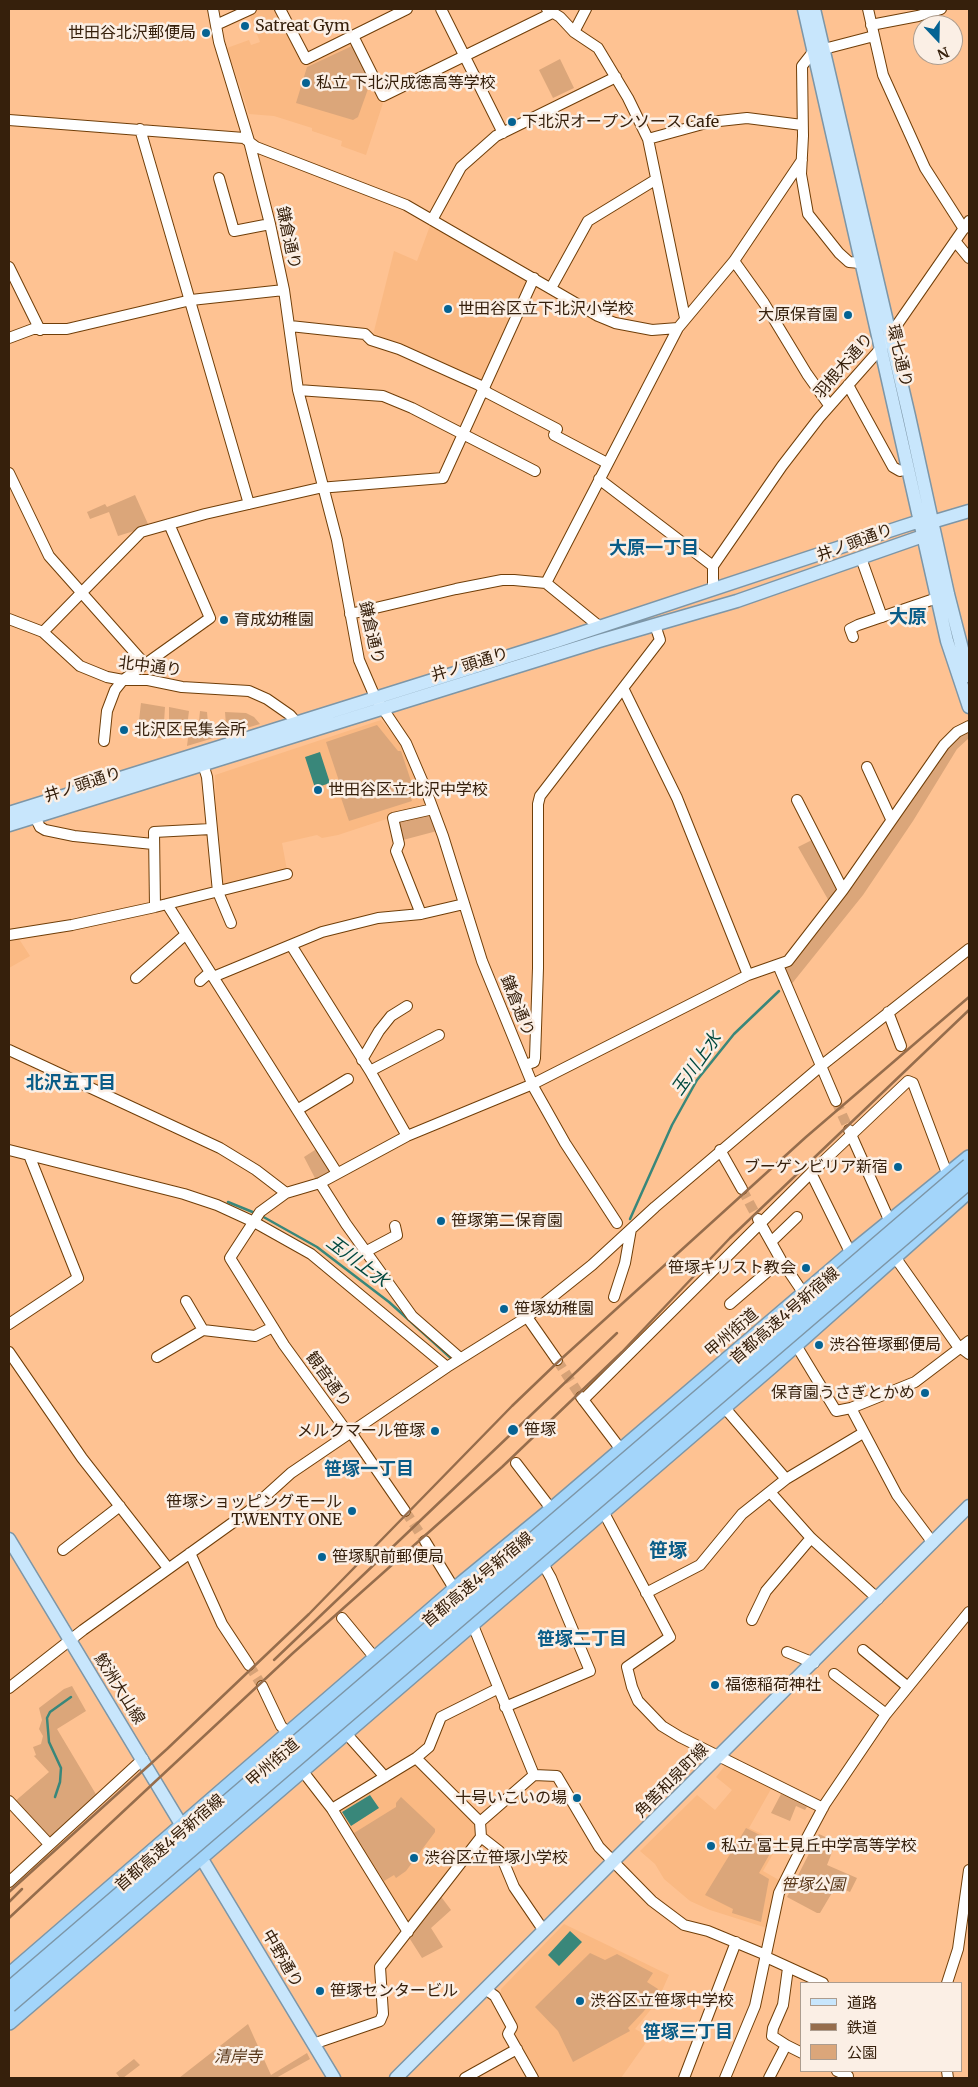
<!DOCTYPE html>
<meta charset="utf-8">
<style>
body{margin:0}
#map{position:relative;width:978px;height:2087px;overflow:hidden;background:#fec292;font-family:Merriweather,"Noto Sans JP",serif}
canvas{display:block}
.frame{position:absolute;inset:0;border:10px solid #36200c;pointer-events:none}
.legend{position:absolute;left:800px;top:1982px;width:162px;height:90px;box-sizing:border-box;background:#fbefe5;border:1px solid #ac9c8e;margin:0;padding:6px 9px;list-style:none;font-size:15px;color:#36200c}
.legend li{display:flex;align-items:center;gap:10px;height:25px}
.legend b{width:25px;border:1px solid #ac9c8e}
.north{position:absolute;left:913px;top:15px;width:50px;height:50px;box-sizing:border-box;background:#fbefe5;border:1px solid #ac9c8e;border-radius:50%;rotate:159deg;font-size:14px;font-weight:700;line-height:20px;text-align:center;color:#36200c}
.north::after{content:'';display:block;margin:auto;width:18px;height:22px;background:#056393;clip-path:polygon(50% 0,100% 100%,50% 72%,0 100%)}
</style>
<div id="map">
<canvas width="978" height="2087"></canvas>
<div class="frame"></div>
<ul class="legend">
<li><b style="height:6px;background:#c8e6fc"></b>道路</li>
<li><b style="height:6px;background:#966d4c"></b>鉄道</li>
<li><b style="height:14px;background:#dba67a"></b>公園</li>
</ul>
<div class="north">N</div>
</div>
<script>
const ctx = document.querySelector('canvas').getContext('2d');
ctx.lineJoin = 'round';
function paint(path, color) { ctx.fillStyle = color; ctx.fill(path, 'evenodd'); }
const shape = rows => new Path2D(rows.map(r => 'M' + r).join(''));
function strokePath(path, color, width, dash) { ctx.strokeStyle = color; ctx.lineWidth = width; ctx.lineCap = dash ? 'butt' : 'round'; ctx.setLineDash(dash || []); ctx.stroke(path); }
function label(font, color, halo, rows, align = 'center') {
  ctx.font = font + ' Merriweather,"Noto Sans JP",serif'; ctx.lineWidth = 5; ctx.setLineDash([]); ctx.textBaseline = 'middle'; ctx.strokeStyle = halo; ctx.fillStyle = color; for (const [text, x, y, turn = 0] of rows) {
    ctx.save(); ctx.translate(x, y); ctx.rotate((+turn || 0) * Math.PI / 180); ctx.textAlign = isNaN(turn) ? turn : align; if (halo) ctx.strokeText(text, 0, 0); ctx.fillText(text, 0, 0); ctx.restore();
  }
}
const built = shape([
 [260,9,277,9,303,63,347,42,352,42,383,103,366,155,341,146,342,141,312,131,312,128,274,116,249,114,227,48,249,40,251,45,260,42,249,14],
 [431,223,529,279,481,383,373,335,394,251,417,261],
 [381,720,402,745,426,806,338,835,322,838,317,835,282,843,287,870,225,885,222,883,216,828,215,775],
 [19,939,30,956,9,968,9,941],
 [413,1761,474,1821,477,1838,408,1926,336,1808],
 [727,1763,771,1789,749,1828,780,1842,763,1871,779,1880,774,1891,767,1928,710,1910,690,1901,664,1879,655,1864,640,1851,697,1795,715,1810,732,1790,716,1777],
 [564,1924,669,1975,657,2002,635,2029,650,2037,621,2078,536,2078,517,2042,515,2023,500,1999,501,1989]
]);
const green = shape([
 [352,46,368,79,364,81,368,89,358,117,353,120,296,103,307,67],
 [560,59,574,88,553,98,539,70],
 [135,495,148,524,147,527,118,536,109,512,90,519,87,512,105,504,107,507],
 [141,703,165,707,163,738,137,738],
 [169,707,189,711,187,727,169,725],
 [200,711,207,712,208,723,213,725,226,725,225,712,246,713,254,717,260,724,187,746,189,730,198,731],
 [377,725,398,751,401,751,413,787,408,789,412,801,349,821,339,792,342,790,326,742],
 [967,730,969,738,957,749,913,821,863,895,790,986,783,970,812,937,954,740],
 [431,814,437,831,403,840,399,821],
 [814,839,840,888,830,903,798,847],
 [318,1148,332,1172,316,1180,304,1157],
 [72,1686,86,1711,57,1729,97,1796,48,1840,13,1803,49,1772,34,1756,36,1755,33,1747,41,1744,43,1736,39,1729,42,1720,39,1708,64,1689],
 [781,1794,808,1805,805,1810,796,1806,790,1821,771,1813],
 [401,1797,435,1829,435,1832,406,1871,396,1878,394,1875,384,1881,354,1833,396,1807,396,1803],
 [746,1828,776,1843,759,1873,769,1879,761,1922,732,1913,733,1909,705,1895],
 [819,1834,836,1842,827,1865,857,1878,850,1892,836,1886,820,1913,817,1913,787,1897],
 [439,1894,451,1910,431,1928,443,1947,422,1958,408,1936],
 [590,1953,605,1960,617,1954,653,1973,647,1982,658,1989,644,2011,628,2028,630,2031,573,2062,558,2031,535,2007],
 [248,2024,271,2075,307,2053,310,2059,276,2078,179,2078],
 [134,2059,140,2065,123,2078,120,2078,116,2073]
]);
const water = shape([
 [320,752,330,783,315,788,305,757],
 [370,1795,379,1808,351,1826,342,1812],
 [570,1931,582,1942,559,1966,548,1955]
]);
const stream = shape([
 [228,1202,255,1213],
 [260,1215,317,1247,389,1302,453,1360],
 [630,1219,672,1125,697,1080,734,1034,779,991],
 [55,1797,60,1782,61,1768,49,1742,47,1718,50,1712,71,1697]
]);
const minorTunnel = shape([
 [836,1101,849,1130],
 [742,1189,758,1219],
 [557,1360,581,1397],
 [405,1511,425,1541],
 [249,1665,262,1686]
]);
const minor = shape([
 [213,9,219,42,249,141,270,224,284,290,298,390,337,540,359,660,375,697,406,743,424,785,443,836,482,961,534,1088,565,1143,617,1223],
 [280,9,306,59,407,9],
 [441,9,503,133],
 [547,9,560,17,574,32,598,48,628,98,648,139,685,318],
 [868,9,883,75,925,168,964,229],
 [216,25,251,9],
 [871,25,918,16,941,9],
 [574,32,586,9],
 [353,36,383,96,552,13],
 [824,49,874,36],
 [813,52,802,66,803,136,801,174,808,214,839,253,849,262,860,263],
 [9,120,244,138,256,147,406,205,598,316,615,323,652,330,678,328],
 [140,129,249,504],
 [648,139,710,122,747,118,802,125],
 [219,178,234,231,270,224],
 [432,220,461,167,496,136,616,77],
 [955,241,969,258],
 [734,261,764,303,807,374,829,405],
 [9,267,40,330],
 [551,288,588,221,655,180],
 [290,326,365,334,371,340,399,349,479,385,488,393,557,429,554,435,607,463],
 [9,338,33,329,67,329,191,300,284,290],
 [848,385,893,467,900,471,908,469],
 [298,390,383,396,412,408,535,471],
 [9,473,49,556,144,663],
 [599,479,713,566],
 [861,558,882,617],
 [546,583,678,328,734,261,802,160],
 [713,588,713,566,782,466,819,418,881,348,969,221],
 [350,614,456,589,502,580,514,580,546,583,600,627],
 [9,619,43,632,80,666,107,677,123,680,148,680,182,687,249,691,267,699,290,715,296,722],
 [43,632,141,532,205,514,319,488,443,478,534,278],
 [853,637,850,629,858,625,937,598],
 [623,688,677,798,748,975],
 [104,741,107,711,115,690,123,680,210,618,169,524],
 [203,764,207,777,218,892,231,923],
 [867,767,891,819],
 [797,800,843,890],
 [35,817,40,827,45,830,74,836,153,844],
 [167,904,337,1173],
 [155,907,154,832,211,829],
 [421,914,396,851,399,844,393,818,433,809],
 [9,935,72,925,155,907,287,874],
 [291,945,370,1071,407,1136],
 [778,965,836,1101],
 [213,977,322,932,378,918,421,914,464,904],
 [136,978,185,935],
 [200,981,209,973],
 [888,1012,901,1046],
 [9,1050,220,1148,256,1170,286,1193],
 [362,1060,379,1031,391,1016,407,1006],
 [525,1065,534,1062,535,1058,538,968,538,804,540,796,660,640,655,625],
 [370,1071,439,1035],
 [297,1110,348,1079],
 [849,1130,890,1222],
 [9,1150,184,1194,217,1205,254,1222,311,1254,447,1367],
 [720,1150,742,1189],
 [811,1173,851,1254],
 [320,1183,346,1224,412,1316,460,1358],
 [758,1219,781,1260,804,1294],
 [771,1242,797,1217],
 [367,1251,397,1235,395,1226],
 [895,1257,957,1345,969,1354],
 [614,1297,625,1263,631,1229],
 [186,1301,203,1330],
 [730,1304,781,1260],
 [527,1317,557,1360],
 [9,1324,78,1278,29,1155],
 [796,1345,836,1411,851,1408,915,1382,969,1341],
 [9,1352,82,1458,168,1568],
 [157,1357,203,1330,255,1336,273,1327],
 [581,1397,622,1451],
 [583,1400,811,1173,908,1081,913,1083,945,1168],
 [724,1407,786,1479],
 [851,1408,897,1495,933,1543],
 [350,1431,405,1511],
 [348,1433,284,1345,230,1258,260,1212,286,1193,320,1183,407,1136,533,1084,748,975,788,961,843,890,944,745,957,732,969,726],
 [516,1463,552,1510],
 [770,1492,811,1538,878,1599],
 [603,1511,670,1637,627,1667,632,1687,638,1701,662,1726,680,1737,823,1808],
 [425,1541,458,1595],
 [63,1550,120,1506],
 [190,1553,222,1624,249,1665],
 [646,1593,700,1565,742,1514,786,1479,863,1433],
 [342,1618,375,1658],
 [470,1618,534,1775,557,1776,599,1847,652,1901,684,1925,708,1931,766,1955],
 [752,1620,766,1591,811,1538],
 [863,1650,908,1687],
 [787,1652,814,1663],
 [834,1674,886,1714],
 [262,1686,281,1726,288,1733],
 [9,1688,83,1630,249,1511,291,1473,447,1367,527,1317,592,1265,655,1207,821,1066,969,949],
 [505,1707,590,1671,551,1578,542,1562],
 [344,1731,385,1777],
 [301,1769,332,1809,408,1932],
 [9,1801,49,1844],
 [332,1809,416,1758,429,1747,441,1717,497,1689],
 [480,1822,534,1775],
 [481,1837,499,1851,514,1887,544,1931],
 [9,1882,143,1759],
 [766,1957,823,1983],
 [947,1983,958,1949,969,1870],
 [485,1989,495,1996,512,2027,508,2034,533,2078],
 [313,2044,380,2021,383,2014,380,1967,481,1837,480,1822,416,1758],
 [786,2045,802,2053],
 [837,2071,848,2076],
 [947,2071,948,2078],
 [465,2078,517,2049],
 [684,2078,736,1942],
 [725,2078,755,2006,779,1893,802,1847,825,1804,886,1714,969,1612],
 [769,2078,786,2045,772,2036,773,2028,783,2005,788,1968]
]);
const major = shape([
 [804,9,947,641,969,707],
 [814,9,909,416,948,594,969,676],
 [9,813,557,641,901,527,920,521,932,522,969,511],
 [9,825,599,641,737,601,923,536,932,522],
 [9,1539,334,2078],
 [396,2078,969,1506]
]);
const highway = shape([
 [9,1976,463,1583,552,1510,851,1254,969,1158],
 [9,2022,771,1366,969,1190]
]);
const rail = shape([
 [274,1660,617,1333],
 [9,1892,167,1749,309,1614,512,1406,560,1360,806,1137,969,997],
 [9,1902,22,1889],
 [9,1918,293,1653,502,1467,622,1352,730,1238,969,1010]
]);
const highwayBridge = shape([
 [9,1990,969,1166],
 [9,2005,969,1181]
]);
const markers = [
 [245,26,5,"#056393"],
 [206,33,5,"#056393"],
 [306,83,5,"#056393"],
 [512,122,5,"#056393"],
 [448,309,5,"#056393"],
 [848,315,5,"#056393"],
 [224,620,5,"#056393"],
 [124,730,5,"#056393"],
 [318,790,5,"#056393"],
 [898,1167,5,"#056393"],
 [441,1221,5,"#056393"],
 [806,1268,5,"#056393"],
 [504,1309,5,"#056393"],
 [819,1345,5,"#056393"],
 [925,1393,5,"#056393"],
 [513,1430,6,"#056393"],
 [435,1431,5,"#056393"],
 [352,1511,5,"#056393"],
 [322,1557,5,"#056393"],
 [715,1685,5,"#056393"],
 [577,1798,5,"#056393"],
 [711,1846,5,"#056393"],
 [414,1858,5,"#056393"],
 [320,1991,5,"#056393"],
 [580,2001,5,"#056393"]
];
const poiNames = [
 ["Satreat Gym",255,26],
 ["世田谷北沢郵便局",196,33,"right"],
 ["私立 下北沢成徳高等学校",316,83],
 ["下北沢オープンソース Cafe",522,122],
 ["世田谷区立下北沢小学校",458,309],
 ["大原保育園",838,315,"right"],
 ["育成幼稚園",234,620],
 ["北沢区民集会所",134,730],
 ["世田谷区立北沢中学校",328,790],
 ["ブーゲンビリア新宿",888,1167,"right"],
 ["笹塚第二保育園",451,1221],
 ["笹塚キリスト教会",796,1268,"right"],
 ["笹塚幼稚園",514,1309],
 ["渋谷笹塚郵便局",829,1345],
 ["保育園うさぎとかめ",915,1393,"right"],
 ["笹塚",524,1430],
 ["メルクマール笹塚",425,1431,"right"],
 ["笹塚ショッピングモール",342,1502,"right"],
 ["TWENTY ONE",342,1520,"right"],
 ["笹塚駅前郵便局",332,1557],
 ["福徳稲荷神社",725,1685],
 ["十号いこいの場",567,1798,"right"],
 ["私立 富士見丘中学高等学校",721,1846],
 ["渋谷区立笹塚小学校",424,1858],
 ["笹塚センタービル",330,1991],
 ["渋谷区立笹塚中学校",590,2001]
];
const streetNames = [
 ["鎌倉通り",288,238,78],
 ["環七通り",899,356,77],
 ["羽根木通り",844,366,-49],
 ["井ノ頭通り",855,543,-20],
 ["鎌倉通り",371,633,77],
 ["井ノ頭通り",470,665,-17],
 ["北中通り",150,667,7],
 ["井ノ頭通り",83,785,-18],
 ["鎌倉通り",517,1006,68],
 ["首都高速4号新宿線",785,1316,-41],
 ["甲州街道",732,1333,-41],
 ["観音通り",328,1380,54],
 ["首都高速4号新宿線",478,1580,-40],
 ["鮫洲大山線",119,1689,58],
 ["甲州街道",273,1763,-41],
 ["角筈和泉町線",672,1781,-45],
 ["首都高速4号新宿線",170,1843,-41],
 ["中野通り",282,1959,60]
];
const parkNames = [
 ["笹塚公園",813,1885],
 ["清岸寺",238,2057]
];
const neighbourhoodNames = [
 ["大原一丁目",654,549],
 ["北沢五丁目",71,1084],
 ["笹塚一丁目",369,1470],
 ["笹塚二丁目",582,1640],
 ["笹塚三丁目",688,2033]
];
const waterNames = [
 ["玉川上水",697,1064,-55],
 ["玉川上水",357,1262,37]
];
const quarterNames = [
 ["大原",908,618],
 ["笹塚",668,1552]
];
paint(built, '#fab983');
paint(green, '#dba67a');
paint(water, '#39877a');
strokePath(stream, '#39877a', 2.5);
strokePath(minorTunnel, '#d6a277', 10, [10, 5]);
strokePath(minor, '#703e08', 12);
strokePath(major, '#7d96a7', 15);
strokePath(highway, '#7d96a7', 18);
strokePath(minor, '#fff', 10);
strokePath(major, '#c8e6fc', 12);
strokePath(highway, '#a3d5fa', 15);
strokePath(rail, '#966d4c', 2.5);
strokePath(highwayBridge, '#7d96a7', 18, []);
strokePath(highwayBridge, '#a3d5fa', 15);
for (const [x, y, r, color] of markers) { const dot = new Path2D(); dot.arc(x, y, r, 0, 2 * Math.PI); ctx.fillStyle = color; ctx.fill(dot); strokePath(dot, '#fbefe5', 2); }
label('16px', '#36200c', '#fbefe5', poiNames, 'left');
label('16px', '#36200c', '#fbefe5', streetNames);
label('italic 16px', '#593719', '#fbefe5', parkNames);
label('bold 18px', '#0a5c87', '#fbefe5', neighbourhoodNames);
label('italic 18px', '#02493f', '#fbefe5', waterNames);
label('bold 19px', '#0a5c87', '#fbefe5', quarterNames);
</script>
